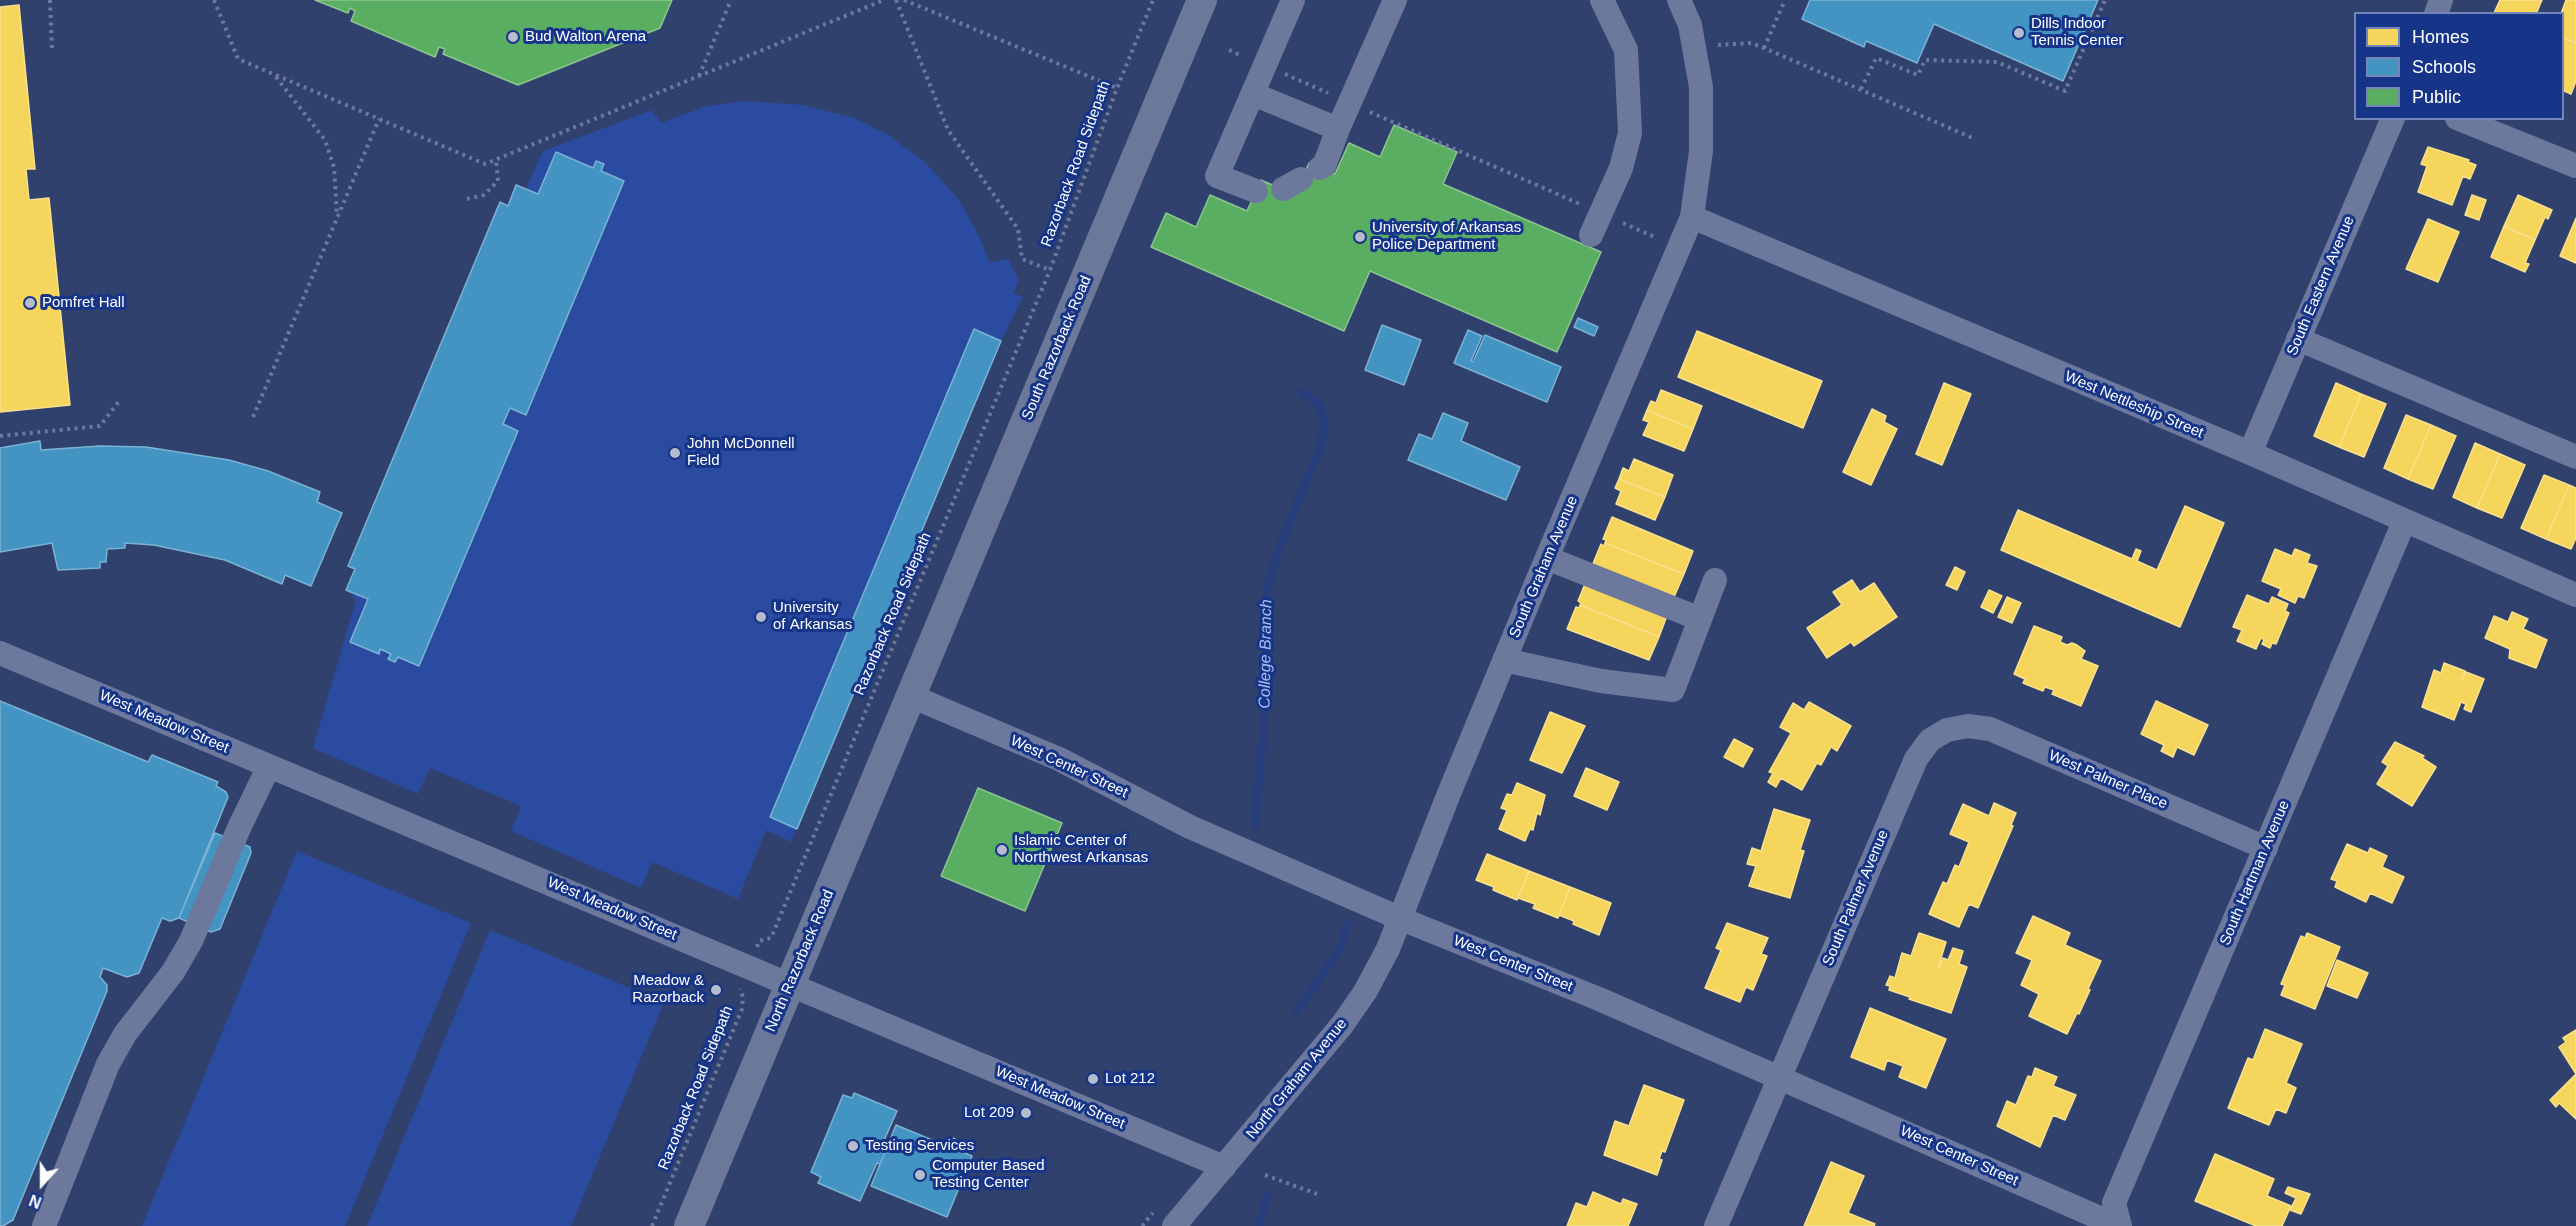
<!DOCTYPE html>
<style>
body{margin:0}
#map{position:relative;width:2576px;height:1226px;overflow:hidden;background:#31416e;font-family:Helvetica,sans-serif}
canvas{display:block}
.legend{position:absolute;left:2354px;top:12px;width:210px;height:108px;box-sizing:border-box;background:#173588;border:2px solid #7486b8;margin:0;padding:8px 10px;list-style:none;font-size:18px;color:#fff}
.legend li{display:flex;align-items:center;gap:12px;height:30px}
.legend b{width:30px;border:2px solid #7486b8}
.north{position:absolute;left:12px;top:1154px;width:60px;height:60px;-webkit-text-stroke:4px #173588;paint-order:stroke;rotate:201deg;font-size:16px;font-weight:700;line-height:24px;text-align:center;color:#fff}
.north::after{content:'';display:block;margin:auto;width:21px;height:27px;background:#fff;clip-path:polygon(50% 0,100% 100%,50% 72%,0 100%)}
</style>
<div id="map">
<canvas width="2576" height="1226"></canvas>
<ul class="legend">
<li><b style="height:16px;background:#f6d55c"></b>Homes</li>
<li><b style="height:16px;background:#4393c3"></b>Schools</li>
<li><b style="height:16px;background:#5aae61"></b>Public</li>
</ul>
<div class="north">N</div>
</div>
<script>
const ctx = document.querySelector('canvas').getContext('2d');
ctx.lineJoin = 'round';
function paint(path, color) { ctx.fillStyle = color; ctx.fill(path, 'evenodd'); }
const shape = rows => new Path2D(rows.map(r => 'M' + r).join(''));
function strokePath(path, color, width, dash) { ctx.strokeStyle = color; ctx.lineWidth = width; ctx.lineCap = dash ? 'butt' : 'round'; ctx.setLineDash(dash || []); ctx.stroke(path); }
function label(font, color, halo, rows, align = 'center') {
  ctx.font = font + ' Helvetica,sans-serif'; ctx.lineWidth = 6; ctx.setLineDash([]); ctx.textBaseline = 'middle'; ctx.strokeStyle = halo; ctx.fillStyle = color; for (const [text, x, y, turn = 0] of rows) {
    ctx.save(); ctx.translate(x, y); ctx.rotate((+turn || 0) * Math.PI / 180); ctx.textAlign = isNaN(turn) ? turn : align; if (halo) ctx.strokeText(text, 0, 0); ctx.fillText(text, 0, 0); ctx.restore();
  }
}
const green = shape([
 [747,101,802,105,854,118,890,136,927,164,959,200,980,238,990,263,1008,259,1019,280,1013,293,1023,297,1001,341,791,842,766,830,738,899,652,862,641,888,511,831,521,806,430,768,418,794,313,748,356,600,346,590,354,569,348,566,500,202,508,205,516,185,526,189,543,151,652,110,661,123,706,106],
 [297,851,471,923,345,1226,142,1226],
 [490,930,664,1002,571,1226,367,1226]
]);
const homes = shape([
 [2500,0,2542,0,2536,14,2496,14,2494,13,2500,0],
 [2566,0,2576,0,2576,43,2562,37,2562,14,2561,14,2566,0],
 [19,5,35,169,26,169,29,200,49,198,70,405,0,412,0,7,19,5],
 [2562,37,2576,43,2576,81,2571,94,2562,90,2562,37],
 [2428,147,2469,160,2468,162,2476,165,2470,179,2463,176,2452,205,2418,192,2427,166,2421,164,2428,147],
 [2472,195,2486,200,2479,220,2465,215,2472,195],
 [2518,195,2552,210,2548,219,2545,217,2535,240,2504,226,2518,195],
 [2576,218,2576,263,2560,256,2576,218],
 [2428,219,2459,232,2438,282,2406,269,2428,219],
 [2504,226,2535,240,2525,263,2529,264,2525,272,2491,257,2504,226],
 [1697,331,1822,381,1803,428,1678,377,1697,331],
 [1944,383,1971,394,1942,465,1916,454,1944,383],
 [2336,383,2361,394,2339,447,2314,436,2336,383],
 [1661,390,1702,406,1693,429,1647,410,1651,401,1656,403,1661,390],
 [2361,394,2386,404,2364,457,2339,447,2361,394],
 [1872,409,1886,416,1884,422,1897,429,1871,485,1843,472,1872,409],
 [1647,410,1693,429,1684,451,1643,435,1649,422,1643,420,1647,410],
 [2406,415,2431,425,2408,479,2384,468,2406,415],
 [2431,425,2456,436,2433,489,2408,479,2431,425],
 [2475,443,2500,454,2477,508,2453,497,2475,443],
 [2500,454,2525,465,2502,518,2477,508,2500,454],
 [1634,459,1673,475,1665,497,1619,479,1623,468,1629,471,1634,459],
 [2544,475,2569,485,2546,539,2521,528,2544,475],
 [1619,479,1665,497,1655,520,1616,504,1621,491,1615,488,1619,479],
 [2569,485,2576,488,2576,538,2571,549,2546,539,2569,485],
 [2185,506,2224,523,2180,627,2001,550,2018,510,2132,559,2136,549,2141,551,2137,561,2157,570,2185,506],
 [1612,517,1693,551,1684,574,1605,543,1606,540,1603,539,1612,517],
 [1605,543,1684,574,1674,597,1592,566,1601,544,1604,546,1605,543],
 [2275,549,2292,556,2295,549,2310,555,2307,563,2317,566,2304,598,2298,596,2295,603,2278,595,2281,589,2262,581,2275,549],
 [1955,567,1965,572,1957,590,1946,585,1955,567],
 [1587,579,1668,613,1659,637,1580,605,1581,603,1578,601,1587,579],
 [1852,580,1860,592,1874,583,1897,617,1854,646,1851,642,1827,658,1807,628,1842,605,1833,592,1852,580],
 [1989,590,2002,596,1993,613,1981,607,1989,590],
 [2247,595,2269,604,2272,597,2288,604,2285,611,2289,613,2276,644,2272,643,2270,648,2262,644,2264,640,2261,638,2256,649,2237,641,2242,630,2233,627,2247,595],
 [2007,597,2021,603,2012,623,1998,617,2007,597],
 [1580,605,1659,637,1649,660,1567,629,1576,607,1579,608,1580,605],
 [2512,612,2528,619,2523,629,2547,640,2536,668,2509,658,2510,649,2485,638,2494,616,2508,622,2512,612],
 [2034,626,2062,637,2060,642,2067,645,2072,643,2077,645,2085,651,2081,659,2098,666,2081,706,2052,694,2054,690,2045,687,2043,691,2023,683,2025,679,2014,674,2034,626],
 [2444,663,2465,671,2461,681,2466,672,2484,679,2471,712,2464,709,2466,704,2461,702,2454,720,2422,707,2434,670,2441,673,2444,663],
 [2156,701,2208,725,2194,755,2177,747,2173,757,2161,751,2164,745,2141,734,2156,701],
 [1809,702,1851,726,1837,751,1831,747,1821,765,1817,763,1802,790,1781,778,1776,787,1768,782,1773,773,1769,772,1791,733,1780,727,1793,703,1804,710,1809,702],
 [1550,712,1585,726,1562,773,1530,760,1550,712],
 [1734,739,1753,749,1743,767,1724,757,1734,739],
 [2395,742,2424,756,2422,758,2436,767,2412,806,2377,784,2388,766,2382,762,2395,742],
 [1586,768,1619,782,1607,810,1574,796,1586,768],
 [1517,783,1545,795,1540,815,1537,813,1533,830,1530,829,1525,841,1499,829,1507,810,1501,808,1507,794,1512,795,1517,783],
 [1994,803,2016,813,2011,825,2013,826,1978,908,1969,904,1959,927,1929,914,1943,882,1947,884,1955,865,1959,867,1969,842,1950,834,1963,804,1989,816,1994,803],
 [1774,809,1810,820,1800,850,1804,851,1790,898,1749,886,1756,866,1747,864,1752,848,1761,851,1774,809],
 [2347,844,2368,853,2370,848,2387,856,2382,867,2404,877,2392,903,2370,893,2366,902,2335,887,2337,881,2331,879,2347,844],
 [1487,854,1529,871,1517,900,1493,890,1494,887,1476,880,1487,854],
 [1529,871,1570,887,1558,918,1533,908,1535,904,1518,898,1529,871],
 [1570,887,1611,903,1599,935,1573,924,1574,921,1559,915,1570,887],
 [2033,916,2070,933,2065,945,2101,961,2088,989,2090,990,2079,1014,2077,1013,2067,1034,2029,1016,2039,994,2021,985,2032,960,2016,953,2033,916],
 [1727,923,1768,938,1761,954,1767,956,1753,990,1746,987,1740,1002,1705,988,1721,950,1716,948,1727,923],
 [1919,933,1946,942,1938,968,1939,968,1943,958,1948,960,1953,948,1963,951,1959,964,1967,967,1951,1013,1909,999,1910,997,1889,990,1890,986,1886,985,1890,976,1895,978,1902,953,1911,956,1919,933],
 [2307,933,2340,947,2315,1009,2281,995,2285,985,2281,984,2301,936,2305,938,2307,933],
 [2337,960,2368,973,2357,998,2327,986,2337,960],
 [1870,1008,1946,1039,1926,1088,1899,1077,1903,1066,1887,1060,1884,1070,1851,1057,1870,1008],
 [2265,1029,2302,1044,2286,1083,2296,1088,2286,1113,2276,1109,2269,1125,2228,1108,2248,1058,2253,1060,2265,1029],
 [2576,1030,2576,1119,2559,1103,2556,1107,2550,1100,2576,1074,2559,1047,2566,1042,2563,1038,2576,1030],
 [2035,1068,2057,1077,2053,1086,2076,1095,2065,1120,2053,1115,2040,1147,1997,1126,2007,1101,2016,1105,2028,1076,2032,1077,2035,1068],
 [1644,1085,1684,1100,1665,1152,1662,1151,1659,1159,1662,1160,1657,1175,1604,1155,1615,1121,1629,1126,1644,1085],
 [2215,1154,2274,1179,2267,1196,2291,1206,2282,1226,2256,1226,2195,1201,2215,1154],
 [1831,1162,1864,1176,1848,1213,1875,1224,1874,1226,1804,1226,1831,1162],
 [2288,1187,2310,1194,2301,1214,2290,1210,2296,1198,2285,1193,2288,1187],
 [1593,1192,1621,1204,1623,1199,1637,1204,1628,1226,1567,1226,1576,1203,1587,1207,1593,1192]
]);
const schools = shape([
 [1810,0,2098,0,2063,81,1934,24,1917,63,1866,41,1864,47,1802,19,1810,0],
 [556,152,593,168,596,161,604,164,601,171,624,181,526,415,510,408,503,424,518,431,419,666,398,657,395,662,388,659,391,654,380,649,379,654,350,642,368,599,346,590,355,569,348,566,500,202,508,206,516,185,538,194,556,152],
 [1578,318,1598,327,1594,336,1574,327,1578,318],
 [1382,325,1421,340,1404,385,1365,370,1382,325],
 [974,329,1001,341,797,829,770,817,974,329],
 [1468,330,1482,336,1471,361,1473,362,1485,335,1561,367,1547,402,1454,363,1468,330],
 [1443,413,1468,423,1461,441,1520,467,1506,500,1408,460,1419,434,1432,439,1443,413],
 [40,441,41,450,100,446,146,447,229,460,268,471,320,492,317,502,342,513,311,586,285,575,282,584,225,560,154,545,125,543,125,548,107,549,106,562,100,562,100,568,58,570,52,543,0,552,0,448,40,441],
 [0,701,148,762,152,755,218,782,216,786,226,792,228,797,179,918,170,921,162,918,139,973,127,977,103,968,100,977,107,985,107,991,13,1220,3,1226,0,1226,0,701],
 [215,833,250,847,251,853,220,929,211,932,179,918,215,833],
 [854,1093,897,1111,882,1145,887,1147,880,1164,877,1163,860,1201,818,1183,821,1177,811,1172,843,1095,852,1098,854,1093],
 [896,1125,949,1147,953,1138,958,1141,955,1149,972,1156,947,1217,871,1186,896,1125]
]);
const public = shape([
 [315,0,672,0,660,28,518,85,443,54,445,49,439,47,435,57,351,21,355,11,350,8,348,13,315,0],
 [1394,125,1457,152,1443,184,1601,252,1557,352,1370,271,1344,331,1151,247,1166,213,1196,227,1210,195,1247,211,1261,180,1295,195,1309,163,1335,174,1349,143,1380,157,1394,125],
 [978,788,1062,823,1025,911,941,876,978,788]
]);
const stream = shape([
 [1255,826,1265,709,1267,588,1281,543,1319,451,1323,434,1324,420,1320,406,1302,392],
 [1297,1011,1340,949,1347,925],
 [1259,1226,1267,1196]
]);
const path = shape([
 [50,0,52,49],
 [214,0,238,59,485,164,884,0],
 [896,0,948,130,1018,229,1022,259,1050,270],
 [904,0,1117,88],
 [1718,45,1751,43,1764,48,1975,139],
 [1764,48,1785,0],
 [1229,50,1242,56],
 [1285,74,1328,93],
 [699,76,731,0],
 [276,77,325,140,334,167,337,216],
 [1861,89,1876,58,1918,75,1925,60,1997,62,2065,91,2105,0],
 [1370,112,1580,204],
 [467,199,484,195,498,181,496,159],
 [1623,223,1657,238],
 [253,417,379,119],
 [0,436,100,426,120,400],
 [757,947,759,941,771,938,1050,270,1117,88,1153,0],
 [1265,1175,1317,1194],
 [652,1226,742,1009,743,997,740,989],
 [1142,1226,1153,1213]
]);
const minor = shape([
 [2436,14,2441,0],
 [1253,94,1338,129,1395,0],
 [2457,118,2576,166],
 [1320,168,1324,166,1338,129],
 [1283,189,1301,179],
 [1256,191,1217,176,1293,0],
 [1692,217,2250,453,2576,595],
 [1591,235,1621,168,1630,133,1626,50,1602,0],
 [2298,339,2576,457],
 [2250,453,2393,118],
 [1547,558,1700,619],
 [0,653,1224,1167],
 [1504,660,1601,681,1673,690,1715,580],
 [911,696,1059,759,1190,827,1399,918,1599,999,2118,1226],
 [44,1226,108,1064,125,1034,173,972,191,941,239,828,269,766],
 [1174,1226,1342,1025,1365,992,1388,949,1448,796,1540,574,1692,217,1701,151,1701,87,1690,25,1679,0],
 [1716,1226,1916,759,1930,740,1947,730,1968,726,1990,729,2266,848],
 [2120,1226,2114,1203,2404,522]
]);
const major = shape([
 [689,1226,1202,0]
]);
const markers = [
 [2019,33,6,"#b7bccc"],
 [513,37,6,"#b7bccc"],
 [1360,237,6,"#b7bccc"],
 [30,303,6,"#b7bccc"],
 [675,453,6,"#b7bccc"],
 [761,617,6,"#b7bccc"],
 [1002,850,6,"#b7bccc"],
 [716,990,6,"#b7bccc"],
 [1093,1079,6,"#b7bccc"],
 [1026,1113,6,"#b7bccc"],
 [853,1146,6,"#b7bccc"],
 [920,1175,6,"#b7bccc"]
];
const poiNames = [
 ["Dills Indoor",2031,24],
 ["Tennis Center",2031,41],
 ["Bud Walton Arena",525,37],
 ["University of Arkansas",1372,228],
 ["Police Department",1372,245],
 ["Pomfret Hall",42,303],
 ["John McDonnell",687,444],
 ["Field",687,461],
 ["University",773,608],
 ["of Arkansas",773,625],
 ["Islamic Center of",1014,841],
 ["Northwest Arkansas",1014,858],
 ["Meadow &",704,981,"right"],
 ["Razorback",704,998,"right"],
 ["Lot 212",1105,1079],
 ["Lot 209",1014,1113,"right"],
 ["Testing Services",865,1146],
 ["Computer Based",932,1166],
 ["Testing Center",932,1183]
];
const streetNames = [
 ["Razorback Road Sidepath",1076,164,-70],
 ["South Eastern Avenue",2321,286,-67],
 ["South Razorback Road",1057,348,-67],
 ["West Nettleship Street",2134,405,23],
 ["South Graham Avenue",1544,567,-67],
 ["Razorback Road Sidepath",893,614,-67],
 ["West Meadow Street",164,722,23],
 ["West Center Street",1069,767,25],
 ["West Palmer Place",2108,780,23],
 ["South Hartman Avenue",2255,873,-67],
 ["South Palmer Avenue",1856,898,-67],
 ["West Meadow Street",612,909,23],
 ["North Razorback Road",800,961,-67],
 ["West Center Street",1513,964,22],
 ["North Graham Avenue",1297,1079,-51],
 ["Razorback Road Sidepath",696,1088,-68],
 ["West Meadow Street",1060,1098,23],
 ["West Center Street",1959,1156,24]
];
const waterNames = [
 ["College Branch",1266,654,-89]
];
paint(green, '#2a4b9f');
paint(homes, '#f6d55c');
strokePath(homes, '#f9e28d', 1.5);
paint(schools, '#4393c3');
strokePath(schools, '#7bb3d5', 1.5);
paint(public, '#5aae61');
strokePath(public, '#8cc690', 1.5);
strokePath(stream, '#283e7c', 8);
strokePath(path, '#6d799c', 4, [3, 4.5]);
strokePath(minor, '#6d799c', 24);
strokePath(major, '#6c7899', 30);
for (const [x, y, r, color] of markers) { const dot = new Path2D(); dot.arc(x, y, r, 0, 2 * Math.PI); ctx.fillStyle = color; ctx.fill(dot); strokePath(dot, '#173588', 2); }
label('15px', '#fff', '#173588', poiNames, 'left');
label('15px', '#fff', '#173588', streetNames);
label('italic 16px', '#a9bff5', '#173588', waterNames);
</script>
